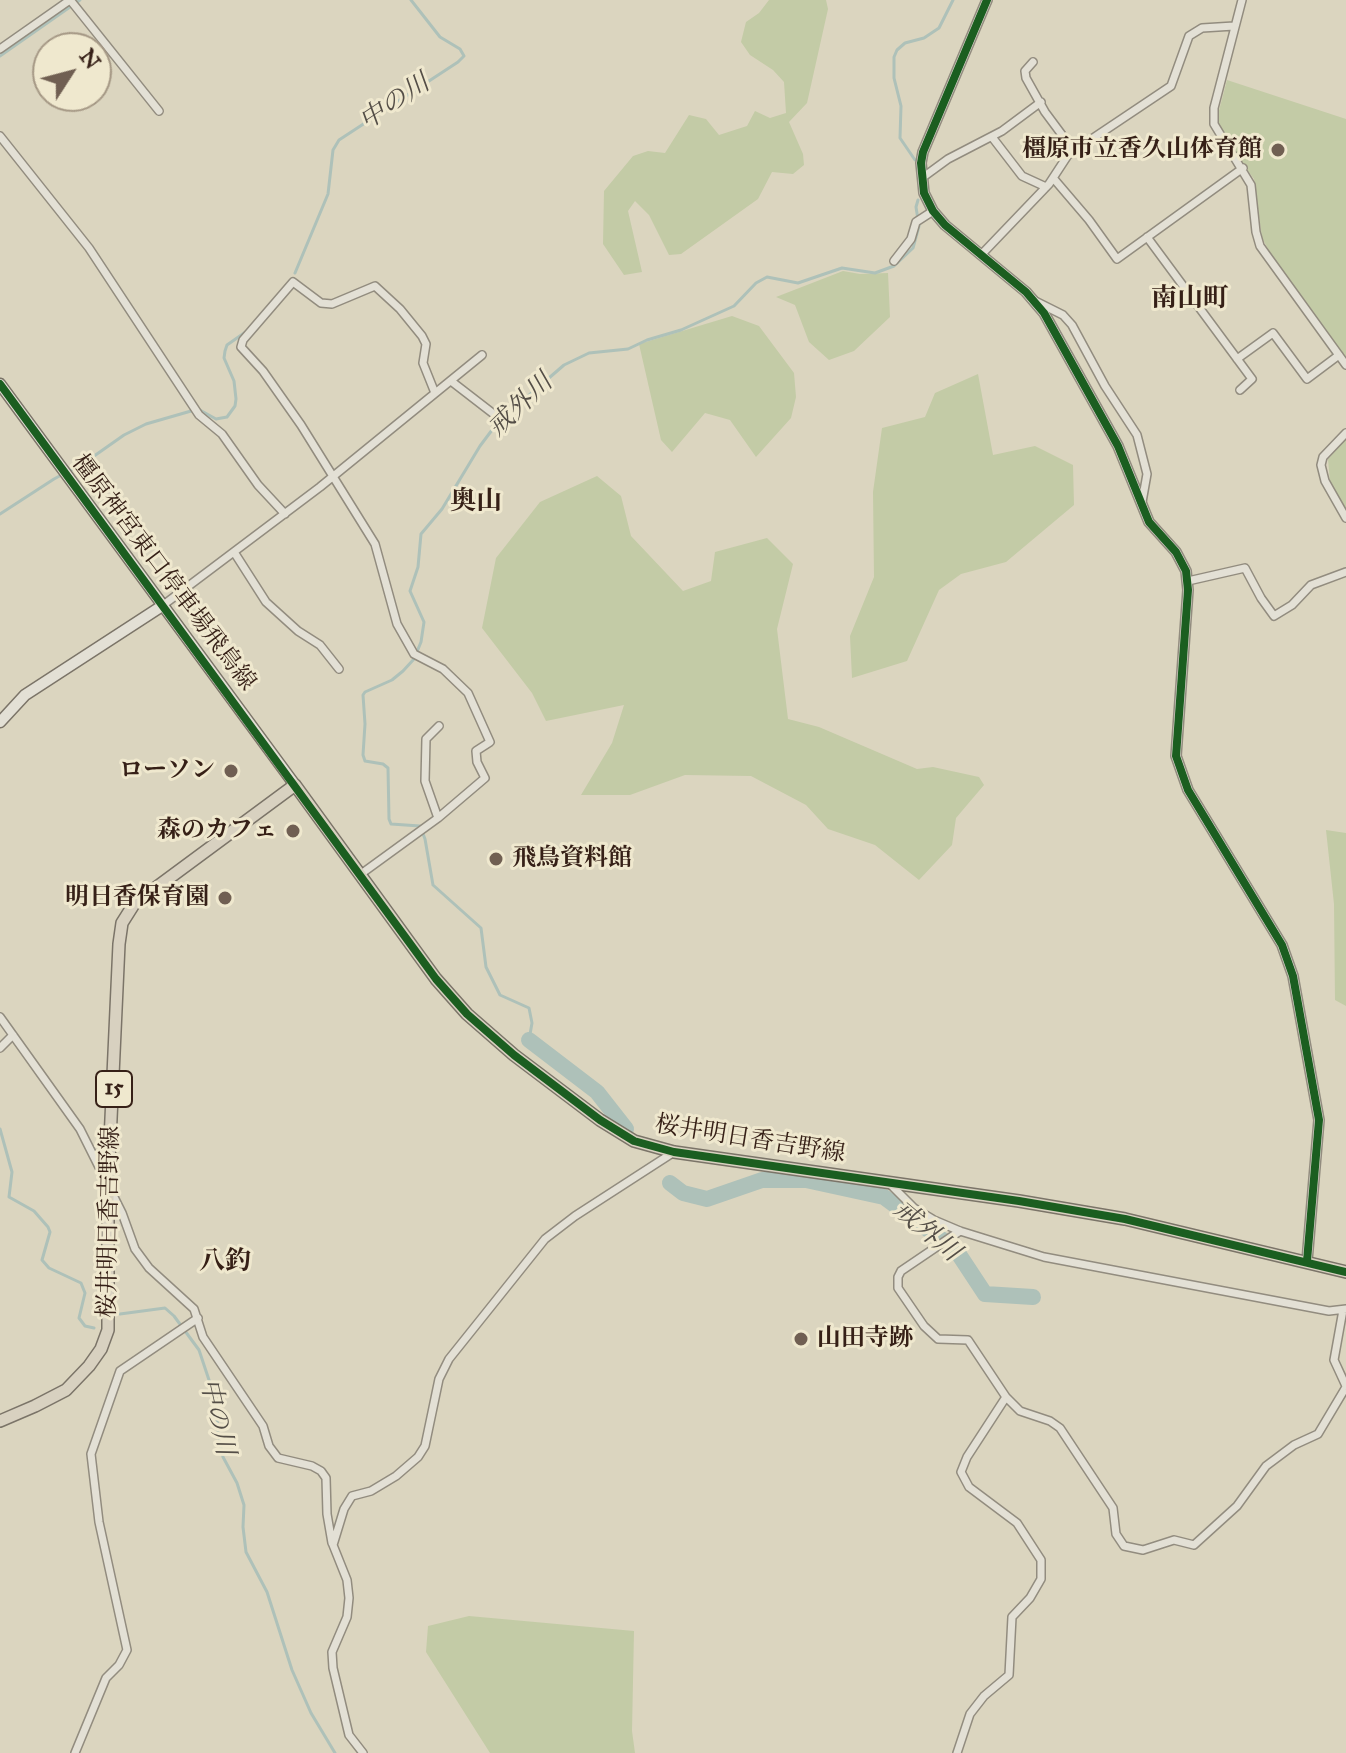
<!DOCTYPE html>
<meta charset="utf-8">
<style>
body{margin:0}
#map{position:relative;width:1346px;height:1753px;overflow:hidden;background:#dbd5bf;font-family:"IM FELL Great Primer",serif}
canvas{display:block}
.north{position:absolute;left:32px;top:32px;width:80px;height:80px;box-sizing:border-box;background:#efe8ce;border:2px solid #a59885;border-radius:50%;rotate:54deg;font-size:22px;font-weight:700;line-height:32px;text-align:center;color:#362017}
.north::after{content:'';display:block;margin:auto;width:28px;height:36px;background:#705f52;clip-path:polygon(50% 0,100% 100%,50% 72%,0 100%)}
</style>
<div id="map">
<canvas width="1346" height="1753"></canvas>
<div class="north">N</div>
</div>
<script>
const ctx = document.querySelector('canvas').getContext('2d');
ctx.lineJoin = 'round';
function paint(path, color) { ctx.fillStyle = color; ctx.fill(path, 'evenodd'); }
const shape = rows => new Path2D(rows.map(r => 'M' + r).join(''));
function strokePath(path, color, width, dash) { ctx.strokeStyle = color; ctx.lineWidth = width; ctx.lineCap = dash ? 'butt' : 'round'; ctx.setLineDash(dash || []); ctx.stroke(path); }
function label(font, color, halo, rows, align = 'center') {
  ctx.font = font + ' "IM FELL Great Primer","Noto Serif JP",serif'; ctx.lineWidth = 6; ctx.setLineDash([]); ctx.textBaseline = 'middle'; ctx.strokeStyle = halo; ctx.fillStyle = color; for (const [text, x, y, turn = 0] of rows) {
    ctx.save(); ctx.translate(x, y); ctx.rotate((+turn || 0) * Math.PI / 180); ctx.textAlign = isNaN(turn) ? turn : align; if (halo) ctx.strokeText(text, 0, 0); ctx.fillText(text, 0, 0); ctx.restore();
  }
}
const green = shape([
 [769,0,826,0,828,9,807,103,789,122,803,154,804,165,793,174,772,172,758,199,681,254,669,255,649,215,635,201,628,211,642,272,624,275,603,244,604,191,633,156,648,151,665,153,689,115,706,119,719,135,747,126,755,111,770,118,786,113,784,82,773,70,750,55,741,42,746,22,759,13],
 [1227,80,1346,119,1346,360,1272,256,1262,238,1254,179,1218,131,1216,122],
 [843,271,860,274,888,273,890,317,854,351,829,360,809,342,795,305,776,297],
 [732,316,759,326,794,373,796,397,791,418,756,457,730,420,705,413,672,452,661,440,639,344],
 [978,374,993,455,1035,446,1073,465,1074,505,1006,562,961,574,939,590,907,661,852,678,850,636,874,577,873,492,882,428,925,417,935,393],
 [1346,439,1346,511,1330,482,1328,459],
 [597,476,621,496,631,536,683,591,711,581,715,552,767,538,793,564,777,629,788,719,819,727,917,769,933,767,979,777,984,785,956,818,952,845,919,880,875,845,828,829,806,805,751,776,685,775,630,795,581,795,612,743,624,705,546,721,532,693,482,628,496,558,540,502],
 [1326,830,1346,833,1346,1006,1335,1000,1334,904],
 [469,1616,634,1631,632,1731,635,1753,490,1753,426,1652,428,1626]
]);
const stream = shape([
 [0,56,80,0],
 [915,160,900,138,901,106,894,78,894,57,897,50,905,43,924,38,939,28,953,0],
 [295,273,328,194,333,150,339,140,458,62,464,56,460,49,440,37,411,0],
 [0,514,54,479,87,461,124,435,146,424,198,409,216,419,227,417,235,406,236,399,234,381,224,358,225,351,227,345,247,331],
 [529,1040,532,1023,529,1008,500,995,486,967,481,928,433,885,425,839,420,826,391,824,389,819,388,768,383,764,365,761,363,755,365,724,363,695,365,692,392,680,403,671,414,659,421,642,424,622,410,591,418,567,421,534,442,509,480,446,498,422,564,365,589,353,628,349,647,340,681,330,734,306,756,283,767,277,798,283,842,268,875,273,894,266,913,248,919,226,916,207,918,200],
 [0,1129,12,1172,9,1197,34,1211,48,1227,50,1232,42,1260,49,1268,81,1283,85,1293,79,1318,85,1326,94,1328],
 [120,1314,165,1308,174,1316,199,1350,216,1401,218,1433,223,1457,237,1483,244,1505,243,1527,246,1552,267,1592,292,1670,311,1713,335,1753]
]);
const river = shape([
 [529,1040,597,1092,626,1129],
 [670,1183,683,1193,707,1199,762,1180,806,1180,884,1197,956,1250,985,1294,1033,1297]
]);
const minor = shape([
 [1242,0,1214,108,1214,124,1251,185,1256,232,1260,246,1346,365],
 [71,1,159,111],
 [0,49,70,0],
 [1033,62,1025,71,1026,78,1045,112,1074,151],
 [0,136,89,248,199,415,222,434,258,485,285,514],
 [992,137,1022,176,1046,187],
 [922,178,948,159,1002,131,1041,102],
 [1054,179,1089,220,1117,259,1243,168],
 [1147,237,1252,379,1240,390],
 [981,255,1049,184,1068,155,1171,86,1189,36,1202,28,1234,26],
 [894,261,911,239,916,222,933,211],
 [1035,301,1063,315,1072,325,1105,386,1137,435,1147,474,1142,502],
 [1237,359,1273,333,1307,379,1339,355],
 [451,381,495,415,507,409],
 [1346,433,1323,457,1321,465,1325,481,1346,518],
 [234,552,266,602,298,631,320,645,339,669],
 [1188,581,1245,568,1261,598,1274,616,1292,605,1311,585,1346,572],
 [162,606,320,487,482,355],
 [438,818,425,781,426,739,439,726],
 [361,874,438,818,485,778,477,762,476,751,490,742,468,693,443,669,414,654,397,624,375,544,301,425,263,371,241,347,243,340,293,282,321,303,332,304,375,286,400,309,422,336,426,344,423,363,435,393],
 [0,1017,80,1129,122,1213,135,1249,149,1268,194,1309,203,1337,263,1426,269,1446,278,1458,312,1466,321,1471,326,1478,327,1514,332,1543],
 [0,1048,13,1035],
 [889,1183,914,1208,934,1220,960,1231,1044,1257,1329,1311,1346,1309],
 [960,1231,901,1271,898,1277,898,1288,924,1326,938,1339,968,1340,1006,1397,1020,1411,1050,1421,1060,1428,1113,1508,1116,1534,1124,1546,1143,1550,1174,1540,1194,1545,1237,1506,1266,1466,1294,1445,1318,1434,1346,1387],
 [1343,1310,1334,1360,1346,1386],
 [75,1753,106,1678,119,1665,127,1650,99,1522,91,1454,120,1371,198,1318],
 [363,1753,349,1735,333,1668,332,1652,347,1617,349,1598,347,1580,333,1545,344,1509,352,1496,371,1491,396,1476,418,1457,425,1446,439,1379,449,1359,545,1239,575,1216,674,1152],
 [957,1753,970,1714,984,1696,1009,1675,1012,1617,1030,1598,1041,1579,1041,1560,1017,1523,969,1487,961,1472,967,1457,1006,1397]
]);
const tertiary = shape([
 [987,0,923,152,921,163,924,193,933,211,945,225,1026,292,1044,313,1118,446,1149,522,1176,552,1186,571,1188,590,1176,756,1188,790,1282,945,1293,976,1319,1120,1307,1261]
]);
const secondary = shape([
 [0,384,295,785],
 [0,722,25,695,162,606]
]);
const primary = shape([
 [0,1421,35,1406,66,1390,89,1366,101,1349,108,1330,108,1184,119,944,122,923,134,904,295,785,436,979,467,1014,514,1055,600,1120,634,1141,674,1152,1019,1201,1125,1219,1346,1272]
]);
const cycleway = shape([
 [987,0,923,152,921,163,924,193,933,211,945,225,1026,292,1044,313,1118,446,1149,522,1176,552,1186,571,1188,590,1176,756,1188,790,1282,945,1293,976,1319,1120,1307,1261],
 [0,384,436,979,467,1014,514,1055,600,1120,634,1141,674,1152,1019,1201,1125,1219,1346,1272]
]);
const markers = [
 [1278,150,8,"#705f52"],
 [231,771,8,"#705f52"],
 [293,831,8,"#705f52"],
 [496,859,8,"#705f52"],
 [225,898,8,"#705f52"],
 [801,1339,8,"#705f52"]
];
const shields = [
 [114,1089,36]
];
const shieldNames = [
 ["15",114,1089]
];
const poiNames = [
 ["橿原市立香久山体育館",1262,150],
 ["ローソン",215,771],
 ["森のカフェ",277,831],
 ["飛鳥資料館",512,859,"left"],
 ["明日香保育園",209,898],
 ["山田寺跡",817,1339,"left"]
];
const streetNames = [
 ["橿原神宮東口停車場飛鳥線",163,573,53],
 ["桜井明日香吉野線",750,1140,9],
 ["桜井明日香吉野線",110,1222,-89]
];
const waterNames = [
 ["中の川",395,103,-34],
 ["戒外川",521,406,-44],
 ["戒外川",926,1232,40],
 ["中の川",216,1417,77]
];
const neighbourhoodNames = [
 ["南山町",1190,300],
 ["奥山",476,503],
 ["八釣",225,1263]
];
paint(green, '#c3cba6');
strokePath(stream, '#aec1b9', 3);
strokePath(river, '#aec1b9', 16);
strokePath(minor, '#928c7f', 10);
strokePath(tertiary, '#928c7f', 12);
strokePath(secondary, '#7b7468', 13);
strokePath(primary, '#7b7468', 14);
strokePath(minor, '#e3e0d5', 7);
strokePath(tertiary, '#e3e0d5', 9);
strokePath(secondary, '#e3e0d5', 10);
strokePath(primary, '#d8d1c0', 11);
strokePath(cycleway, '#1b5e20', 8);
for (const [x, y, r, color] of markers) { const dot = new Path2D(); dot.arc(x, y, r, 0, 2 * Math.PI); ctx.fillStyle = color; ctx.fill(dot); strokePath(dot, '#efe8ce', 3); }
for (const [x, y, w] of shields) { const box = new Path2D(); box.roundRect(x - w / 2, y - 18, w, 36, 6); ctx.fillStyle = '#efe8ce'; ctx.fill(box); strokePath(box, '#362017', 2); }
label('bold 22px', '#362017', null, shieldNames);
label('bold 24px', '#362017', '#efe8ce', poiNames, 'right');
label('24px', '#362017', '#efe8ce', streetNames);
label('italic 26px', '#544e47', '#efe8ce', waterNames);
label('bold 26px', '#362017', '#efe8ce', neighbourhoodNames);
</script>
